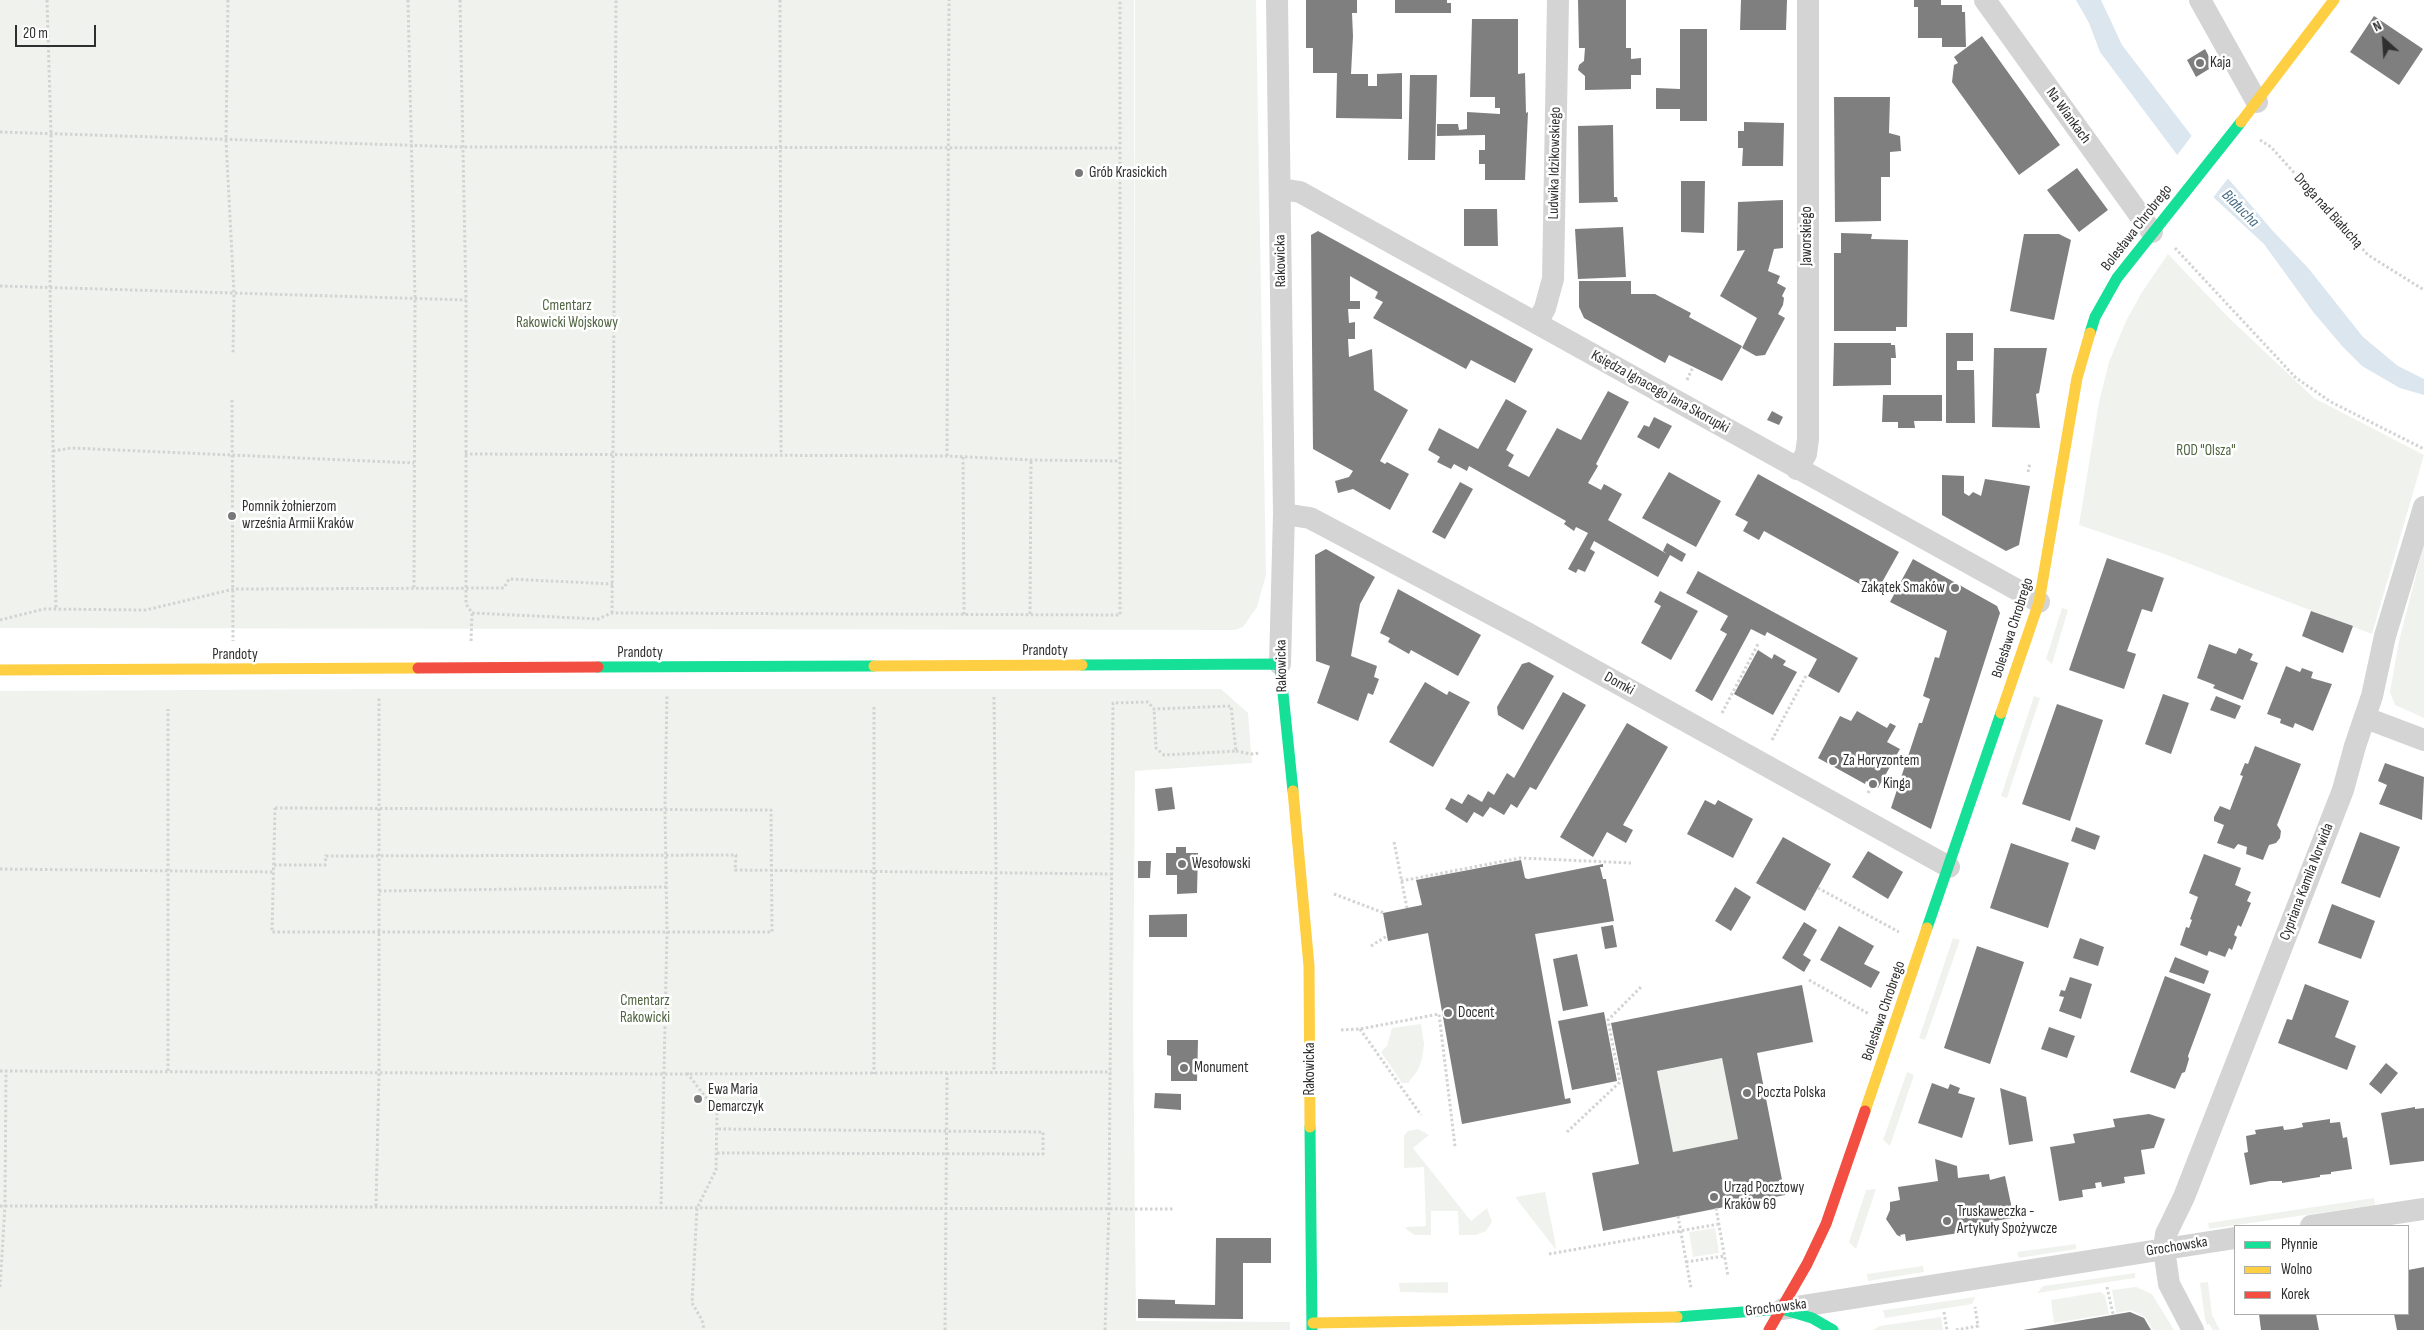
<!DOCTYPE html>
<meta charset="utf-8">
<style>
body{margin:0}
#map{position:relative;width:2424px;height:1330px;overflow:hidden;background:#fff;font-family:"Sofia Sans Condensed",sans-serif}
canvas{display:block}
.legend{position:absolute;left:2234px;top:1225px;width:175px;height:90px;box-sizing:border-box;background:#fff;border:1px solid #acacac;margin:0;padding:6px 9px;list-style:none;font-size:15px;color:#2f2f2f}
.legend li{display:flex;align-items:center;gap:10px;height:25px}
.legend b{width:25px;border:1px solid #acacac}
.north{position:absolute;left:2359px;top:15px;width:50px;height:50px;-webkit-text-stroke:4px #fff;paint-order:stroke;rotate:334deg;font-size:14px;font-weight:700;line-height:20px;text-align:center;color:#2f2f2f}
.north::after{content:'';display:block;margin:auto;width:18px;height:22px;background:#2f2f2f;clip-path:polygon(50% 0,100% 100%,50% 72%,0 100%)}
.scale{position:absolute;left:15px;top:25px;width:81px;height:22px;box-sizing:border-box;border:2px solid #2f2f2f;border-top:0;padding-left:6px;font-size:15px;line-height:18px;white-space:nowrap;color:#2f2f2f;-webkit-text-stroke:4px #fff;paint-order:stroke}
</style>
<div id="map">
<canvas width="2424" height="1330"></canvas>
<ul class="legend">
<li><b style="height:6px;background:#16e098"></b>Płynnie</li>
<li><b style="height:6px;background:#ffcf43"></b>Wolno</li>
<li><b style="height:6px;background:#f24e42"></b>Korek</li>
</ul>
<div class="north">N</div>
<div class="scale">20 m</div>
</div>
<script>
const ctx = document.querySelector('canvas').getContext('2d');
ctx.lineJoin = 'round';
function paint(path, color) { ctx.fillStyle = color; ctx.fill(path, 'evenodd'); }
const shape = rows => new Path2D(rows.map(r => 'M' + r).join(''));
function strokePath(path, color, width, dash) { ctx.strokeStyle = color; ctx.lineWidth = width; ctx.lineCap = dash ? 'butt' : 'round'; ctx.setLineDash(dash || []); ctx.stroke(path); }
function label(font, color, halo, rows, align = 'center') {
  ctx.font = font + ' "Sofia Sans Condensed",sans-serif'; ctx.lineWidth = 5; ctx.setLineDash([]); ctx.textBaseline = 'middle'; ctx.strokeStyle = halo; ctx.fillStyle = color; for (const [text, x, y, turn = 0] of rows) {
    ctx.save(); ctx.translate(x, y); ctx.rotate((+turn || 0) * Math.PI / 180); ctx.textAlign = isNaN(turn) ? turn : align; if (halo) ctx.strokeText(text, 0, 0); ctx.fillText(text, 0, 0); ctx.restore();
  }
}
const green = shape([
 [0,0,1134,0,1134,578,1135,0,1256,0,1266,575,1257,607,1243,627,1235,630,0,628],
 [2168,254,2229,318,2314,398,2424,455,2372,634,2164,554,2079,525,2099,402,2109,362,2126,321,2142,292],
 [2424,544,2424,718,2395,705,2390,692,2399,641],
 [2062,608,2068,610,2052,664,2046,659],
 [2009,624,2017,627,2005,666,1997,663],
 [379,689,1221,689,1248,713,1252,763,1135,771,1133,1021,1136,1321,1290,1322,1290,1330,0,1330,0,691],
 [2034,696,2040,698,2007,798,2001,796],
 [1953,938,1960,940,1925,1040,1919,1038],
 [1421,1024,1424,1044,1422,1059,1418,1070,1408,1083,1402,1083,1381,1052,1387,1046,1392,1028],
 [1722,1058,1738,1139,1673,1152,1657,1071],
 [1907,1072,1914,1075,1890,1146,1883,1140],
 [1418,1129,1429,1135,1413,1148,1471,1221,1487,1208,1492,1222,1486,1231,1476,1235,1459,1235,1458,1211,1431,1211,1431,1235,1415,1235,1407,1230,1405,1227,1426,1226,1424,1167,1404,1168,1404,1136,1408,1131],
 [1876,1189,1856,1249,1849,1242,1866,1190],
 [1545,1192,1555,1241,1556,1250,1515,1197],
 [2374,1198,2375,1205,2209,1229,2208,1223],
 [1715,1228,1719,1253,1693,1257,1689,1232],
 [2076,1244,2076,1249,2019,1258,2017,1252],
 [1923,1266,1924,1272,1868,1281,1867,1274],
 [2135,1273,2135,1278,2037,1293,2043,1286],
 [1448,1282,1448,1293,1400,1292,1399,1283],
 [2208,1282,2212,1315,2220,1330,2213,1330,2209,1324,2207,1325,2205,1319,2200,1283],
 [2136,1287,2152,1294,2174,1330,2153,1330,2145,1317,2131,1310,2116,1313,2112,1290],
 [2100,1292,2105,1295,2109,1314,2054,1323,2051,1300],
 [1975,1297,1972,1304,1885,1318,1883,1310,1885,1310],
 [1941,1317,1943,1330,1873,1330,1880,1326]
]);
const water = shape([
 [2076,0,2101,0,2122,45,2191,135,2272,230,2309,269,2363,337,2398,366,2424,379,2424,395,2400,388,2362,366,2343,347,2314,313,2264,244,2199,184,2100,52,2089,23]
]);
const pier = shape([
 [2193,134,2230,176,2212,199,2197,186,2175,158]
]);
const building = shape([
 [1306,0,1357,0,1357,13,1352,13,1353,36,1351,74,1368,74,1368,86,1377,86,1377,74,1402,73,1402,119,1336,118,1337,73,1313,73,1313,48,1306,48],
 [1395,0,1447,0,1447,3,1451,3,1451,13,1395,13],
 [1578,0,1626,0,1626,48,1631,48,1631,59,1641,58,1641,75,1631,75,1631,89,1585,90,1585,76,1578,70,1579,65,1584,61,1585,48,1579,48],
 [1741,0,1787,0,1786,30,1740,30],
 [1914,0,1941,0,1941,5,1962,5,1962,12,1965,12,1966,47,1942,47,1942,38,1918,38,1918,7,1914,7],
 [2374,16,2423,49,2399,85,2350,52],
 [1472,19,1518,19,1518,74,1525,73,1526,113,1528,112,1525,180,1485,180,1485,164,1479,164,1479,150,1485,150,1485,135,1437,136,1437,124,1458,124,1459,130,1467,129,1467,112,1500,114,1500,108,1495,108,1495,97,1470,97],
 [1680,29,1707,29,1707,121,1680,121,1680,109,1656,109,1656,88,1680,89],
 [1982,36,2060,145,2019,175,1952,82,1954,65,1958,63,1954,57],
 [2205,49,2214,66,2196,77,2187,60],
 [1410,75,1437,75,1435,160,1408,160],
 [1834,97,1890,97,1889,133,1900,136,1901,151,1890,152,1890,177,1881,177,1881,221,1835,222],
 [1744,122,1784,123,1783,166,1742,166,1743,148,1738,148,1738,131,1744,131],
 [1613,125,1614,197,1617,197,1618,202,1579,203,1578,126],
 [2077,168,2108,210,2079,232,2047,190],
 [1681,181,1705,181,1704,233,1681,232],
 [1783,200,1783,248,1774,249,1768,271,1780,276,1777,283,1786,288,1782,296,1784,298,1783,305,1778,314,1785,318,1765,355,1756,356,1742,348,1757,318,1720,296,1745,250,1737,251,1738,202],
 [1464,209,1497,209,1498,246,1464,246],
 [1623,227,1626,277,1578,279,1575,229],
 [1318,231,1533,349,1515,383,1471,360,1466,369,1373,318,1383,302,1375,298,1378,292,1350,276,1350,301,1360,301,1360,309,1348,309,1349,323,1355,322,1355,339,1348,339,1349,357,1372,349,1374,390,1408,410,1380,461,1385,464,1387,462,1409,474,1390,510,1353,489,1338,493,1335,481,1349,477,1353,471,1313,449,1311,235],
 [1841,233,1872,234,1871,239,1908,240,1907,327,1896,327,1896,331,1834,331,1834,253,1841,253],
 [2024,234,2059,234,2071,240,2054,320,2010,311],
 [1579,281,1631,281,1631,294,1655,294,1691,313,1689,317,1742,346,1722,381,1669,355,1665,363,1584,318,1579,307],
 [1946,333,1973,333,1973,361,1957,361,1957,370,1974,370,1975,423,1946,423],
 [1834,343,1891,343,1891,345,1895,345,1896,358,1891,358,1891,385,1833,386],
 [1994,348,2047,348,2039,393,2036,394,2040,428,1992,427],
 [1608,391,1629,402,1596,464,1598,466,1588,483,1601,490,1604,484,1622,494,1608,520,1667,554,1663,551,1667,543,1686,554,1682,562,1670,555,1658,577,1594,541,1590,549,1595,552,1585,572,1578,569,1576,573,1568,569,1588,533,1576,527,1574,531,1564,524,1566,521,1469,466,1467,471,1454,464,1451,469,1437,462,1440,457,1428,450,1439,428,1478,449,1506,399,1527,411,1506,450,1514,455,1508,466,1529,477,1557,428,1581,440],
 [1883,395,1942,395,1942,421,1914,421,1915,428,1898,428,1898,422,1882,422],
 [1772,411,1783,417,1779,425,1767,420],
 [1654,417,1672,426,1659,449,1637,437,1644,425,1649,427],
 [1669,472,1721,501,1696,547,1642,518],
 [1758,474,1899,552,1876,593,1764,531,1759,540,1743,531,1748,522,1735,515],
 [1942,475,1964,476,1964,493,1969,496,1973,492,1981,496,1985,479,2030,486,2019,545,2006,551,1942,515],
 [1460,482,1473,489,1445,539,1432,532],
 [1326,549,1375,577,1360,604,1351,656,1377,666,1374,677,1379,679,1373,695,1368,693,1358,721,1317,703,1330,666,1316,661,1315,555],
 [2107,558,2164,578,2152,612,2142,609,2127,651,2136,654,2124,689,2069,670],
 [1913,559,1997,606,2000,613,1931,829,1891,808,1919,723,1922,723,1930,699,1923,696,1935,657,1939,658,1947,631,1890,602],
 [1698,571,1858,658,1839,693,1808,676,1817,659,1767,632,1765,636,1751,629,1712,701,1695,691,1727,634,1720,630,1728,616,1686,593],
 [1398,589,1481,635,1458,676,1411,650,1409,654,1388,642,1390,638,1380,633],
 [1660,591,1698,611,1671,660,1641,643,1661,606,1654,602],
 [2311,611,2353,626,2343,653,2302,636],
 [2209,644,2236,654,2239,648,2253,654,2250,660,2258,663,2243,700,2213,688,2215,685,2197,678],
 [1758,650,1772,659,1774,654,1786,661,1783,665,1797,672,1773,715,1734,694],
 [1529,662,1554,676,1523,730,1498,715,1497,707,1522,664],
 [2286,666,2300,672,2302,668,2313,672,2311,678,2332,684,2313,731,2295,723,2293,728,2280,723,2281,719,2267,714],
 [1425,682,1447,695,1449,691,1470,702,1433,767,1389,742],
 [1563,692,1586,705,1536,790,1530,787,1517,808,1511,804,1504,815,1490,807,1483,817,1474,812,1467,823,1445,809,1451,798,1462,804,1468,794,1482,802,1488,791,1494,795,1507,773,1514,778],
 [2163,694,2189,703,2171,754,2145,744],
 [2216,696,2241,706,2235,719,2210,710],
 [2057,704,2103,720,2070,821,2022,804],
 [1857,711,1887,728,1890,723,1896,726,1887,742,1900,749,1878,788,1866,781,1865,784,1818,758,1840,716,1851,721],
 [1627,723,1668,747,1623,825,1633,830,1626,843,1607,832,1593,857,1560,837],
 [2255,746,2301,764,2277,825,2281,831,2280,838,2276,843,2269,845,2263,860,2246,854,2247,847,2238,844,2234,849,2217,843,2224,825,2214,821,2214,817,2220,806,2230,810,2243,776,2240,775,2245,763,2248,764],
 [2385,763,2424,777,2422,820,2379,804,2387,785,2378,781],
 [1172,787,1175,809,1158,811,1155,789],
 [1705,800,1715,805,1718,800,1753,819,1733,858,1687,834],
 [2076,827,2100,836,2095,850,2071,841],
 [2360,832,2400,847,2380,898,2341,883],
 [1783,837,1831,864,1805,911,1756,883],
 [2011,843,2069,863,2048,928,1990,908],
 [1176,847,1186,847,1186,853,1198,853,1197,893,1177,894,1177,875,1166,875,1166,853,1176,853],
 [1868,851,1903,872,1888,899,1852,877],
 [2204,854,2241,868,2235,885,2251,892,2247,901,2251,903,2241,927,2238,925,2234,935,2237,937,2232,950,2229,948,2225,957,2209,951,2207,956,2180,945,2186,927,2189,928,2192,920,2190,919,2198,897,2189,893],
 [1521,860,1525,878,1528,879,1603,864,1603,867,1600,867,1603,879,1606,879,1614,921,1535,934,1565,1099,1570,1098,1571,1103,1462,1124,1428,933,1388,941,1383,913,1422,905,1416,880],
 [1138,861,1151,861,1150,878,1138,878],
 [1735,887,1751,897,1731,931,1715,921],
 [2332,904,2375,921,2361,959,2318,943],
 [1187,914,1187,937,1149,937,1149,915],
 [1804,922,1817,930,1803,955,1811,960,1804,972,1782,958],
 [1613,925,1617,947,1605,949,1601,927],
 [1839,926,1874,946,1864,964,1880,972,1871,988,1820,960],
 [2080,938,2104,947,2098,966,2073,958],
 [1977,946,2024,962,1990,1064,1944,1048],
 [1577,954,1588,1006,1563,1011,1553,959],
 [2175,957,2209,971,2204,984,2169,972],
 [2165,976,2211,994,2188,1056,2189,1059,2185,1072,2182,1073,2175,1089,2130,1072],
 [2070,977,2092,984,2081,1019,2059,1011,2064,997,2059,996,2061,990,2065,991],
 [2305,984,2349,1001,2335,1037,2356,1046,2347,1070,2278,1043,2287,1019,2292,1020],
 [1802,985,1813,1042,1757,1053,1785,1195,1603,1231,1592,1173,1639,1164,1611,1023],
 [1722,1058,1738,1139,1673,1152,1657,1071],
 [1604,1012,1617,1081,1572,1090,1558,1021],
 [2049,1027,2075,1036,2067,1058,2041,1049],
 [1167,1040,1198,1040,1197,1081,1171,1081,1171,1056,1167,1055],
 [2386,1063,2398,1073,2381,1094,2369,1084],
 [1932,1083,1948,1089,1950,1084,1960,1088,1958,1093,1975,1098,1962,1138,1918,1123],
 [2000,1088,2026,1097,2033,1141,2009,1145],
 [1155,1093,1181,1094,1181,1110,1154,1108],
 [2415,1107,2415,1109,2424,1108,2424,1161,2390,1165,2381,1113],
 [2149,1114,2165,1119,2154,1148,2141,1150,2145,1174,2124,1177,2125,1183,2102,1187,2101,1182,2095,1183,2096,1188,2082,1190,2083,1197,2059,1201,2050,1147,2075,1143,2073,1134,2115,1127,2113,1119],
 [2330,1119,2330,1123,2340,1122,2343,1138,2347,1137,2352,1169,2331,1172,2331,1174,2320,1175,2320,1177,2282,1183,2282,1181,2270,1181,2250,1185,2244,1153,2248,1152,2246,1136,2256,1134,2255,1130,2283,1126,2284,1130,2293,1129,2303,1127,2302,1123],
 [1935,1159,1957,1166,1958,1178,1989,1174,1990,1180,2005,1176,2014,1218,1960,1226,1959,1233,1906,1241,1905,1234,1900,1235,1901,1237,1897,1235,1886,1219,1890,1210,1890,1202,1900,1200,1898,1187,1938,1181],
 [1216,1238,1271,1238,1271,1263,1243,1263,1243,1319,1138,1318,1138,1299,1175,1300,1175,1304,1215,1305],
 [2424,1267,2424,1330,2397,1330,2394,1314,2408,1314,2408,1270],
 [2130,1312,2144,1318,2151,1330,2023,1330],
 [2259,1314,2316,1314,2319,1330,2261,1330]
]);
const path = shape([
 [47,0,51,134,50,287,56,609],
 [228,0,226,140,234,294,233,353],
 [408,0,415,298,414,588],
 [460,0,466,300,466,604,472,613,598,619,612,613,1120,615,1120,0],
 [780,0,781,455],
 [0,132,463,147,1120,148],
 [2260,140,2271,147,2368,255,2424,290],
 [2175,248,2296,378,2331,402,2424,449],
 [0,286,466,300],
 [1687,380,1693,367],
 [232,400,233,641],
 [53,451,71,448,414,463],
 [465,454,947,456,1031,460,1120,461],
 [947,456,949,0],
 [963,457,964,615],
 [2028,472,2030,463],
 [612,613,616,0],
 [1030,614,1031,460],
 [0,620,44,609,146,610,234,589,504,588,509,579,613,584],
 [471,641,472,613],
 [994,697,996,872,994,1072],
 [874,707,874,1074],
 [1722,713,1758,644],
 [1772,740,1807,674],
 [1236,751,1251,754,1260,753],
 [1868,793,1872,785],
 [275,808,771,810,772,932,272,932,275,808],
 [1394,842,1407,908],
 [274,865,325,865,326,856,736,855,735,870,1113,874],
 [0,869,274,872],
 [1401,881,1520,858,1631,863],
 [1818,888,1899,932],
 [379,891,668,887],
 [1334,894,1384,913],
 [1371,946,1387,936],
 [1809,980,1869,1014],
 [1360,1029,1421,1115],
 [1341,1030,1360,1029,1439,1014,1455,1146],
 [0,1071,665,1074,1111,1072],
 [168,1071,168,709],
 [687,1073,717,1112,716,1170,697,1208,692,1303,702,1320,704,1330],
 [1567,1132,1620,1082,1608,1020,1642,986],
 [717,1153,1043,1154,1043,1132,718,1129],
 [0,1206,1173,1209],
 [376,1206,379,1072,379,696],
 [1716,1208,1728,1276],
 [661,1209,667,933,665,808,667,694],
 [1678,1216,1691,1288],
 [1549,1254,1719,1224],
 [1686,1262,1724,1256],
 [0,1287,5,1206,6,1071],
 [2107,1287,2113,1314],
 [1944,1312,1947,1330],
 [945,1330,947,1073],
 [1105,1330,1109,1208,1113,703,1148,702,1154,709,1231,706,1236,751,1164,755,1156,748,1154,709],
 [1956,1330,1978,1326,1975,1307]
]);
const street = shape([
 [1277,0,1284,514,1280,664],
 [1985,0,2152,232],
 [2200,0,2257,102],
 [1281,189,1300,192,2039,602],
 [1537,323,1545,308,1553,279,1558,0],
 [1797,469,1806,454,1808,439,1808,0],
 [1284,514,1310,518,1527,633,1949,867],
 [2366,718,2424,740],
 [2311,1226,2424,1209],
 [1783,1309,2235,1238],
 [2193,1330,2169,1284,2164,1249,2166,1234,2184,1197,2343,790,2355,746,2372,696,2385,636,2424,507]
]);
const fast = shape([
 [2090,333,2095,317,2117,278,2241,122],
 [1082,665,1280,664,1293,791],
 [598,667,874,666],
 [1927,928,2001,713],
 [1310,1127,1312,1330],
 [1677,1317,1782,1309,1812,1318,1833,1330]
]);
const slow = shape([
 [2241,122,2334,0],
 [874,666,1082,665],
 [0,670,418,668],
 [2001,713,2039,602,2077,378,2090,333],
 [1293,791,1309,966,1310,1127],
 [1865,1111,1927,928],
 [1313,1323,1677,1317]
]);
const jam = shape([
 [418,668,598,667],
 [1769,1330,1807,1264,1826,1224,1865,1111]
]);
const markers = [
 [2200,63,5,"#787878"],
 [1079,173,5,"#787878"],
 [232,516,5,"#787878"],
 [1955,588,5,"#787878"],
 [1833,761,5,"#787878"],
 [1873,784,5,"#787878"],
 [1182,864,5,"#787878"],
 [1448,1013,5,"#787878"],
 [1184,1068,5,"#787878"],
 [1747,1093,5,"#787878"],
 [698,1099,5,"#787878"],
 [1714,1197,5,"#787878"],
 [1947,1221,5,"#787878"]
];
const poiNames = [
 ["Kaja",2210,63],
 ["Grób Krasickich",1089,173],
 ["Pomnik żołnierzom",242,507],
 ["września Armii Kraków",242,524],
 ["Zakątek Smaków",1945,588,"right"],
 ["Za Horyzontem",1843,761],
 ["Kinga",1883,784],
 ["Wesołowski",1192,864],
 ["Docent",1458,1013],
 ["Monument",1194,1068],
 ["Ewa Maria",708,1090],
 ["Demarczyk",708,1107],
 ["Poczta Polska",1757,1093],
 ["Urząd Pocztowy",1724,1188],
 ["Kraków 69",1724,1205],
 ["Truskaweczka -",1957,1212],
 ["Artykuły Spożywcze",1957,1229]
];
const streetNames = [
 ["Na Wiankach",2068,116,54],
 ["Ludwika Idzikowskiego",1555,163,-89],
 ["Droga nad Białuchą",2328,211,48],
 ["Bolesława Chrobrego",2137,228,-52],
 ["Jaworskiego",1807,236,-90],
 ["Rakowicka",1281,261,-91],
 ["Księdza Ignacego Jana Skorupki",1660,392,29],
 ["Bolesława Chrobrego",2013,628,-72],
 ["Prandoty",1045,651],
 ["Prandoty",640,653],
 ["Prandoty",235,655],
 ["Rakowicka",1282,666,-91],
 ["Domki",1619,684,29],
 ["Cypriana Kamila Norwida",2307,882,-69],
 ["Bolesława Chrobrego",1884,1011,-71],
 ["Rakowicka",1310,1069,-90],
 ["Grochowska",2177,1247,-9],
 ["Grochowska",1776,1308,-7]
];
const parkNames = [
 ["Cmentarz",567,306],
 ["Rakowicki Wojskowy",567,323],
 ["ROD \"Olsza\"",2206,451],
 ["Cmentarz",645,1001],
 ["Rakowicki",645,1018]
];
const waterNames = [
 ["Białucha",2240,209,45]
];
paint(green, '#f0f3ed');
paint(water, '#dbe6ef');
paint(pier, '#fff');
paint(building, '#7f7f7f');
strokePath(path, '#d3d3d3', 3, [2.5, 2.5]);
strokePath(street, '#d4d4d4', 22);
strokePath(fast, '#16e098', 11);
strokePath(slow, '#ffcf43', 11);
strokePath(jam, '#f24e42', 11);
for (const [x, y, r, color] of markers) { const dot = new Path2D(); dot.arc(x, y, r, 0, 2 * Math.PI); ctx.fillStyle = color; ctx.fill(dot); strokePath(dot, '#fff', 2); }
label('15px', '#2f2f2f', '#fff', poiNames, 'left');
label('15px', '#2f2f2f', '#fff', streetNames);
label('15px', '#516541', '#fff', parkNames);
label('italic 16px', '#456c88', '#fff', waterNames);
</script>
